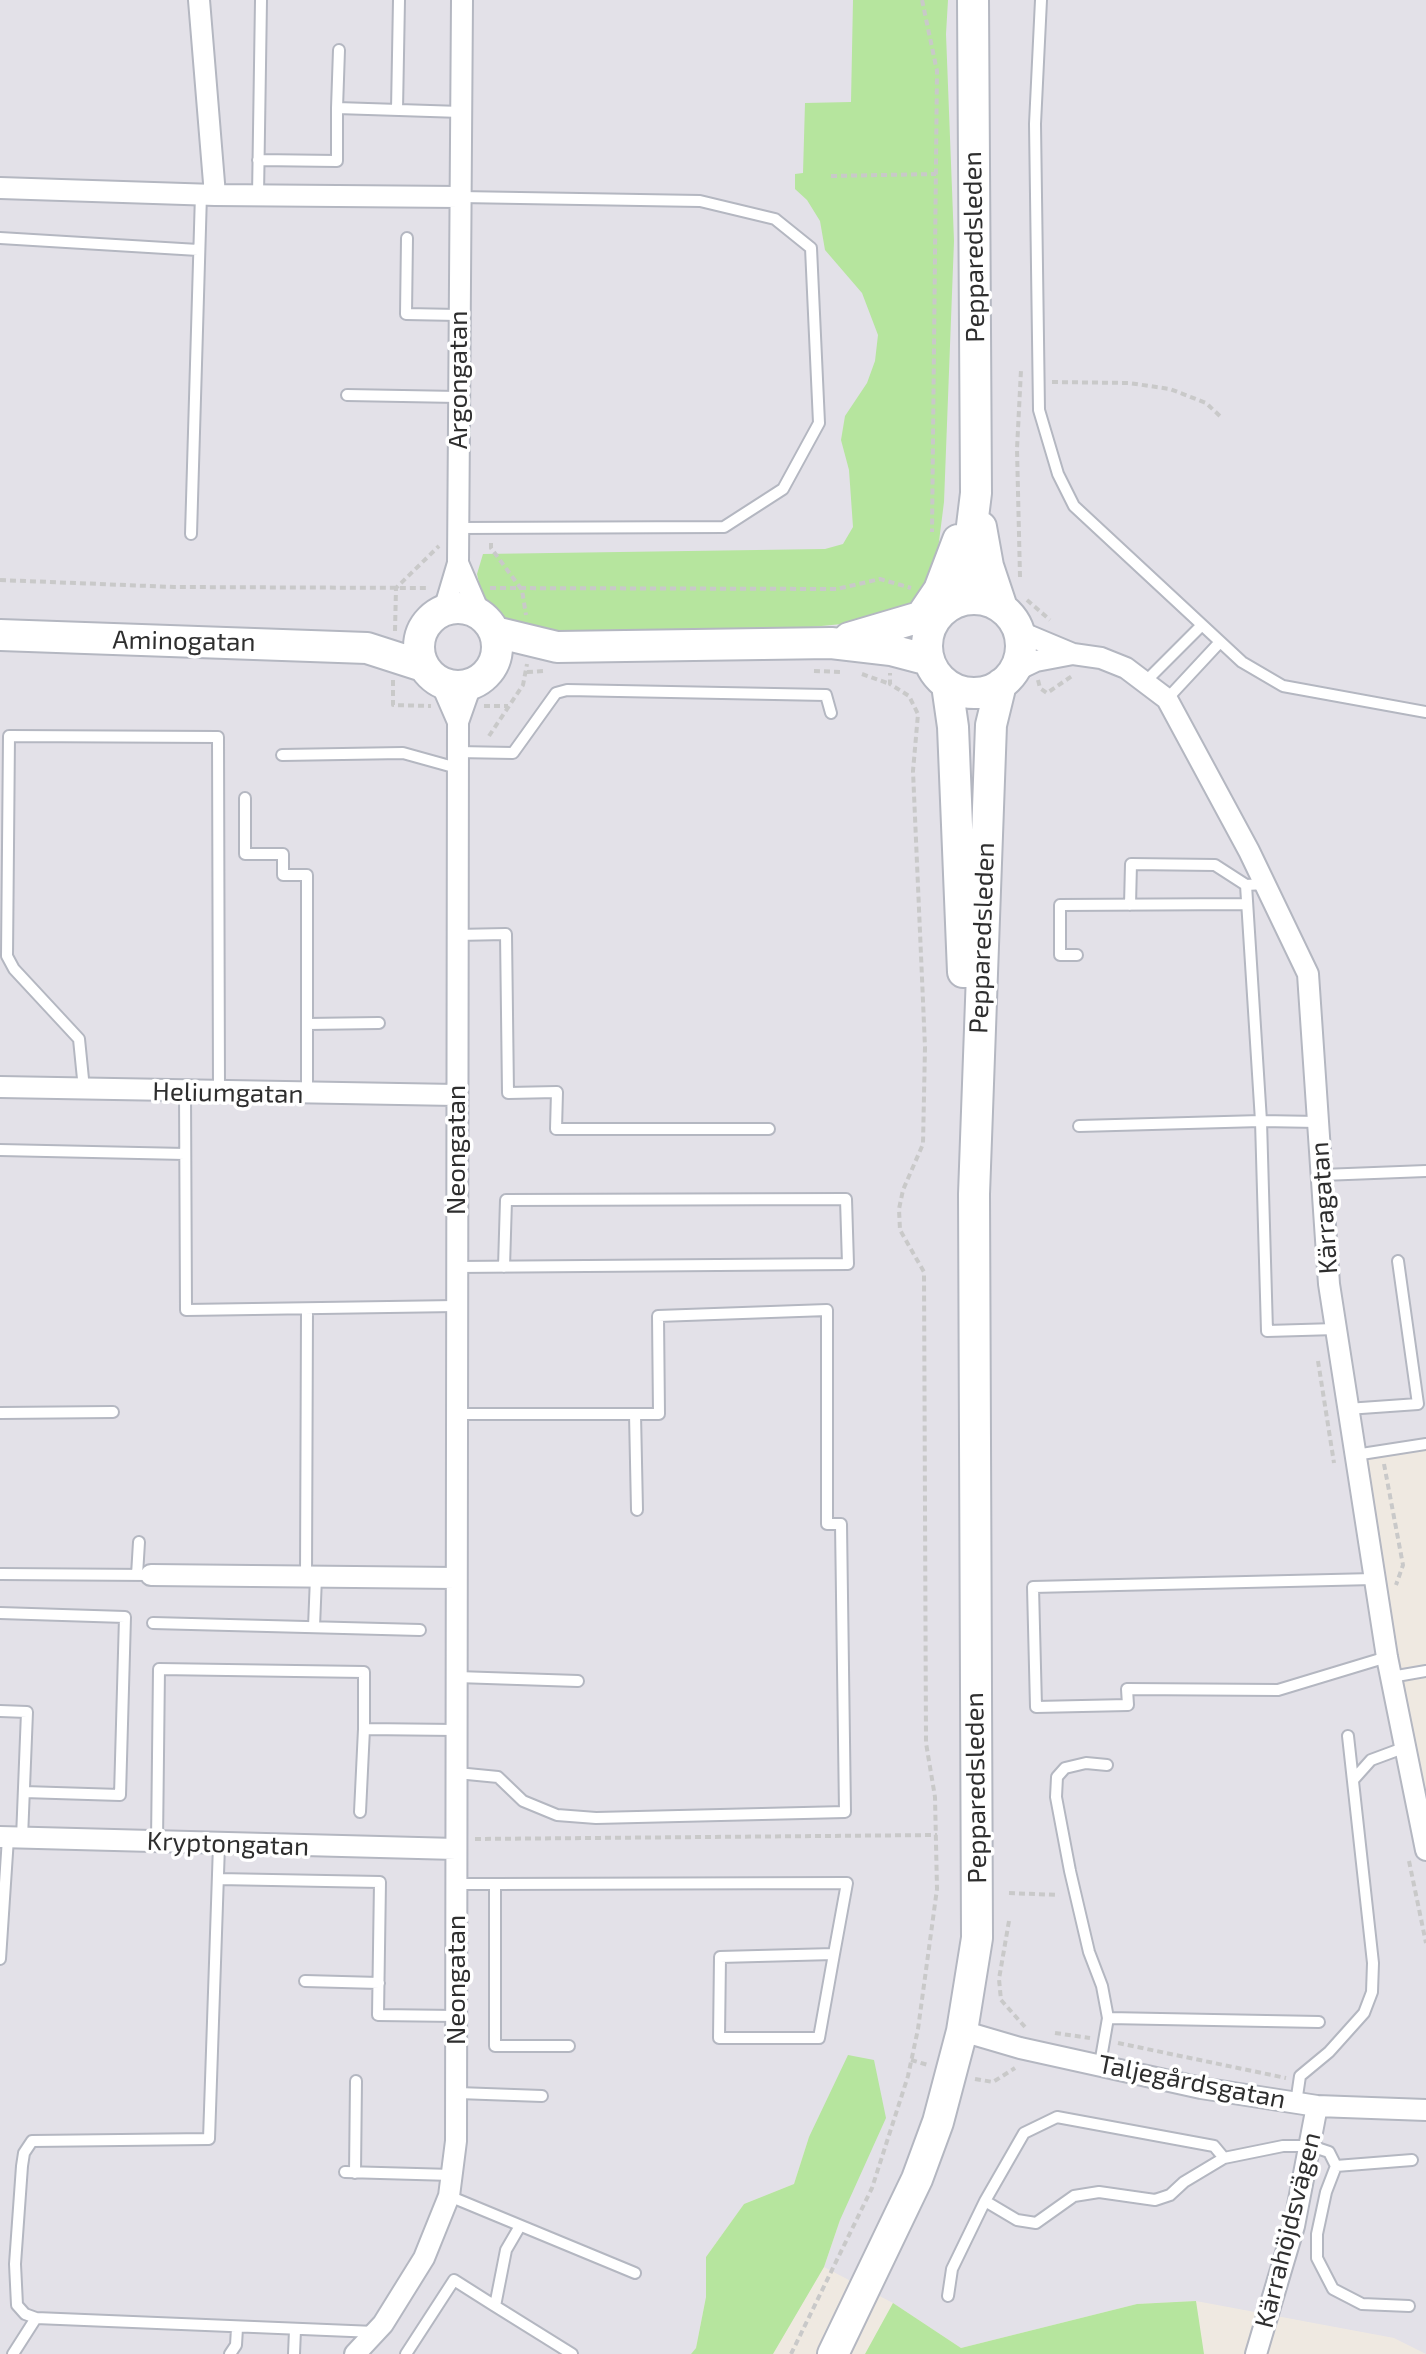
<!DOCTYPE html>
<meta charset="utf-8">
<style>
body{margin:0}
canvas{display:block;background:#efe9e1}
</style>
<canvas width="1426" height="2354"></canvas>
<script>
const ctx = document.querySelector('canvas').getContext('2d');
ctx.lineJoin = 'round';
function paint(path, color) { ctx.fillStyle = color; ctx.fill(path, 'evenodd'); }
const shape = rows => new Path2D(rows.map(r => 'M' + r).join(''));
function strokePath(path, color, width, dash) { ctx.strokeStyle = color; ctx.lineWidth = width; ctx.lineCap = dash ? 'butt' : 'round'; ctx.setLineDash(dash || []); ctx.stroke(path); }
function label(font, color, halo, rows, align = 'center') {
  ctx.font = font + ' "Exo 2",sans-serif'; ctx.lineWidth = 7; ctx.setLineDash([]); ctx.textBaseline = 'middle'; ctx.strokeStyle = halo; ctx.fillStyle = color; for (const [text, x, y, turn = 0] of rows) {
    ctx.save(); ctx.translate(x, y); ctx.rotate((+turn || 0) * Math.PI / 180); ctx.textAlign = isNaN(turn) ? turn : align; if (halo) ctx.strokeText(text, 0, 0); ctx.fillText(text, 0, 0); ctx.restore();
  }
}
const industrial = shape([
 [0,0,1426,0,1426,1449,1362,1460,1426,1799,1426,2354,1394,2338,1196,2301,1137,2304,961,2348,893,2303,824,2267,840,2220,809,2137,794,2184,744,2204,706,2257,706,2297,696,2348,691,2354,0,2354]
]);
const green = shape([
 [853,0,948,0,946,34,954,241,944,502,935,573,916,604,852,623,791,629,539,632,503,622,482,596,477,574,483,554,825,549,843,544,853,527,849,470,841,440,845,416,867,383,875,361,878,335,862,293,825,250,820,221,807,200,795,189,795,174,803,173,805,103,851,102],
 [848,2055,874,2060,886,2118,840,2220,824,2267,773,2354,691,2354,696,2348,706,2297,706,2257,744,2204,794,2184,809,2137],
 [1196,2301,1204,2354,865,2354,893,2303,961,2348,1137,2304]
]);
const path = shape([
 [922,0,937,71,932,532],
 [831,176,936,174],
 [1052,382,1129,383,1170,389,1206,403,1221,417],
 [491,543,491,548,522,590,526,615],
 [1020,577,1017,449,1021,370],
 [0,580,174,587,429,588],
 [490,588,837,589,880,579,911,588],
 [1027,600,1050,620],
 [395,631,396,588,439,546],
 [814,671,841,672],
 [527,672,545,671],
 [862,674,890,684],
 [393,680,393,705,431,706],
 [1038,680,1040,688,1047,693,1072,676],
 [484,706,508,706],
 [489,736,523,685,527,664],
 [1318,1361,1334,1463],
 [1384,1464,1403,1565,1396,1585],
 [475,1839,937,1835],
 [1409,1861,1426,1943],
 [1009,1893,1059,1895],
 [1009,1921,999,1979,1001,2000,1025,2027],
 [1055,2033,1090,2038],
 [1118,2043,1286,2078],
 [911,2060,928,2065],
 [975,2079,993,2082,1015,2068],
 [791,2354,872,2188,908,2076,918,2029,937,1889,935,1797,926,1743,924,1272,900,1230,899,1209,903,1190,923,1144,925,1047,913,771,918,714,909,696,890,684,890,673]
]);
const lane = shape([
 [1041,0,1035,124,1039,410,1058,474,1074,506,1242,662,1283,686,1426,712],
 [339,50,337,108,461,112],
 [397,110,399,0],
 [258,160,337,161,337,108],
 [258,196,261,0],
 [0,238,198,250],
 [407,238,406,314,458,315],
 [347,395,458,397],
 [458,528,724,527,783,489,819,423,811,248,775,219,700,201,460,197],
 [191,534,201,194],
 [1146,681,1202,625],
 [1167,699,1220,642],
 [457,752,513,753,556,693,567,690,826,695,831,713],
 [282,755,403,753,457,768],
 [245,798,245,854,283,854,283,875,307,875,307,1094],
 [1265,884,1246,885,1261,1121,1318,1122],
 [1130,905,1131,864,1215,865,1246,885],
 [456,935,506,934,508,1093,557,1092,556,1129,769,1129],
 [1077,955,1060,955,1060,905,1247,904],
 [307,1024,379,1023],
 [84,1089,79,1039,14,969,7,956,9,736,218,737,219,1093],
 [185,1092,186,1310,456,1306],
 [1079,1126,1261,1121,1267,1331,1336,1329],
 [0,1150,185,1154],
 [1322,1175,1426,1171],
 [456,1267,848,1264,846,1199,506,1200,504,1267],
 [1347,1409,1418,1404,1398,1261],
 [0,1413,113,1412],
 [455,1414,659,1414,658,1316,827,1310,827,1524,841,1524,845,1812,596,1818,557,1815,523,1801,498,1777,457,1773],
 [635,1414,637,1510],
 [1355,1455,1426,1444],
 [0,1574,151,1575],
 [137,1575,139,1542],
 [306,1577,307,1309],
 [1374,1579,1033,1587,1036,1707,1128,1705,1127,1689,1278,1690,1387,1657],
 [0,1613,125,1617,120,1795,24,1792],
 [153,1623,420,1630],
 [314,1627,316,1577],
 [457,1677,578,1681],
 [1391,1677,1426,1671],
 [0,1711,27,1712,22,1838],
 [1354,1779,1371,1760,1406,1747],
 [360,1812,364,1729],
 [157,1842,159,1669,364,1672,364,1729,456,1730],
 [219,1845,209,2139,32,2141,24,2153,22,2166,15,2264,17,2305,25,2314,36,2318,375,2332],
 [218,1879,380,1882,378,2015,456,2016],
 [456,1884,495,1884,495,2046,569,2046],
 [495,1884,847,1883,834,1954,819,2038,719,2038,720,1957,834,1954],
 [0,1959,8,1838],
 [305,1981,379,1983],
 [1108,2018,1319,2022],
 [1100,2064,1108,2018,1102,1986,1089,1952,1070,1871,1056,1797,1057,1777,1065,1768,1086,1763,1107,1765],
 [458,2093,542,2096],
 [1296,2103,1300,2076,1329,2052,1364,2013,1372,1992,1373,1963,1348,1736],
 [1336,2166,1412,2160],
 [345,2172,452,2175],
 [355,2173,356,2081],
 [449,2196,635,2273],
 [985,2201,1024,2133,1057,2117,1214,2146,1224,2158],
 [520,2226,506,2250,495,2306,572,2354],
 [948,2296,952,2269,985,2201,1017,2220,1036,2223,1074,2196,1099,2192,1155,2200,1170,2195,1184,2182,1224,2158,1283,2146,1311,2146,1329,2152,1336,2166,1326,2192,1317,2234,1317,2258,1333,2289,1362,2304,1409,2306],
 [13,2354,36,2318],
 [230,2354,236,2345,237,2328],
 [294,2354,295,2330],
 [406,2354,454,2280,495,2306]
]);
const street = shape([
 [199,0,215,195],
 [0,188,215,195,459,197],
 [458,563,480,614],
 [444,610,458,563,462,0],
 [1018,631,1073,654,1101,658,1126,668,1167,699,1249,851,1308,974,1329,1284,1387,1657,1426,1850],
 [1013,672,1036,661,1073,654],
 [441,683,458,722],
 [0,1087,456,1095],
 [151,1575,456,1578],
 [0,1837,456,1849],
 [962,2031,1020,2048,1201,2088,1317,2106,1426,2110],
 [355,2354,383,2324,424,2258,449,2196,456,2141,458,722,471,685],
 [1256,2354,1294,2226,1317,2106]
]);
const secondary = shape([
 [981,527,988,566,1002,608],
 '927 646a47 47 0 1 1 94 0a47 47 0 1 1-94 0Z',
 [958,602,965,583,976,493,973,0],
 '419 647a39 39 0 1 1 78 0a39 39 0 1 1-78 0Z',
 [920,618,939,590,958,540],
 [495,632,557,647,831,643,891,650,929,660],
 [0,635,367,648,423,666],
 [849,638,937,612],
 [947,685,953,727,963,972],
 [833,2354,917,2179,938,2122,962,2031,977,1938,974,1194,991,725,1001,684]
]);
const streetNames = [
 ["Pepparedsleden",974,247,-91],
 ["Argongatan",458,380,-90],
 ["Aminogatan",184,641,1],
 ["Pepparedsleden",982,938,-88],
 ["Heliumgatan",228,1093,1],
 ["Neongatan",456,1150,-90],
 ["Kärragatan",1324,1208,-94],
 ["Pepparedsleden",976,1788,-91],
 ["Kryptongatan",228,1844,2],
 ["Neongatan",456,1980,-90],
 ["Taljegårdsgatan",1192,2082,11],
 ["Kärrahöjdsvägen",1288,2230,-76]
];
paint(industrial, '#e3e1e8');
paint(green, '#b6e59e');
strokePath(lane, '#b4b7c1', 14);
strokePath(street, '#b4b7c1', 24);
strokePath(secondary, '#b4b7c1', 34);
strokePath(path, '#c9c9c9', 4, [6, 4]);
strokePath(lane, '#fff', 10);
strokePath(street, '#fff', 20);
strokePath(secondary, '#fff', 30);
label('26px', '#2e2e2e', '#fff', streetNames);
</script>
